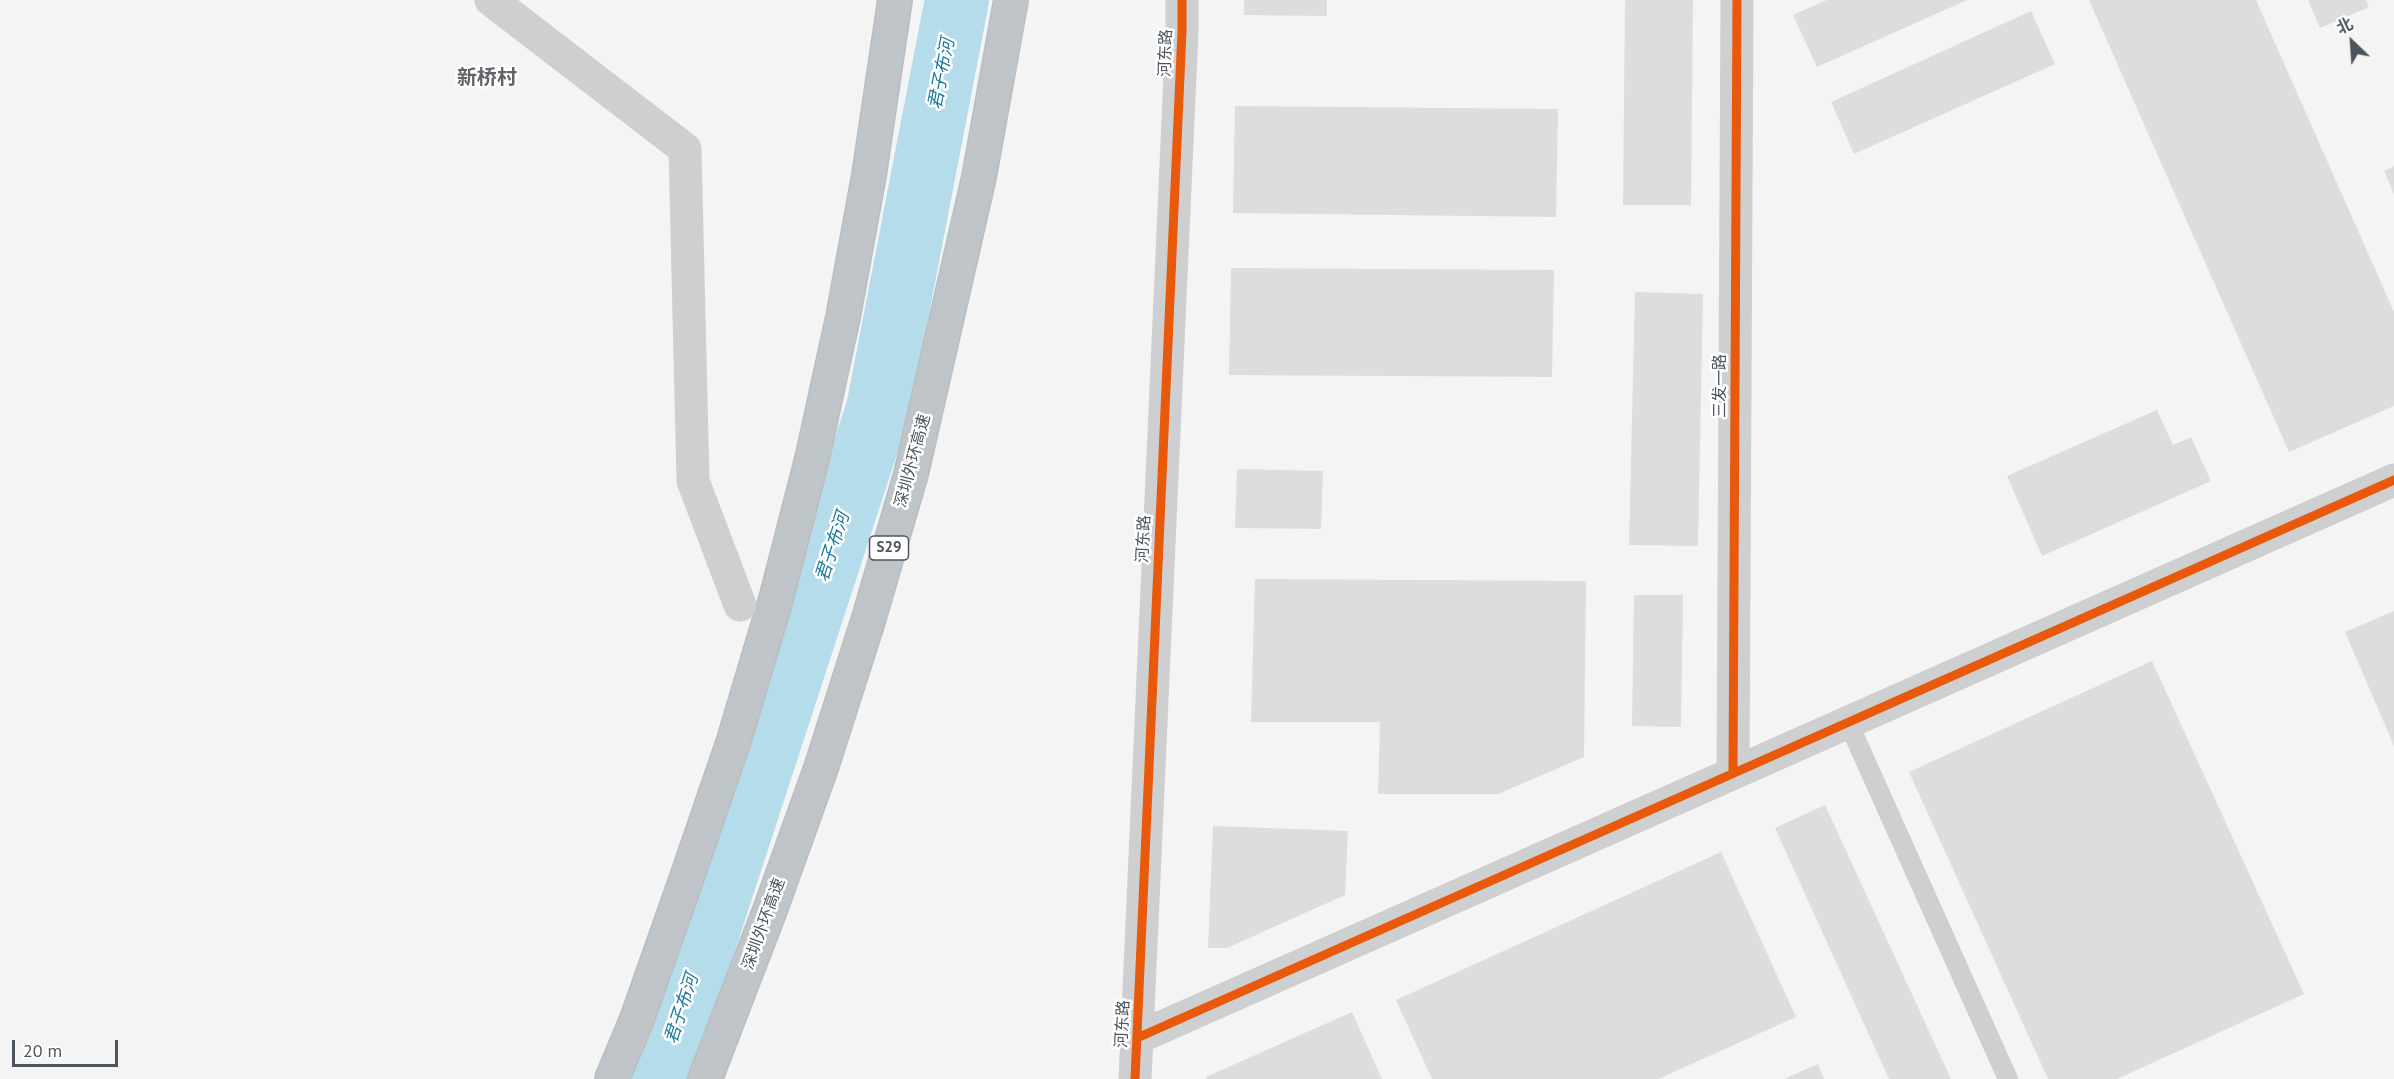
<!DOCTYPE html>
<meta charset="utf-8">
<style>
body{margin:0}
#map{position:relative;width:2394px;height:1079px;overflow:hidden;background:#f4f4f4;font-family:"PT Sans","Noto Sans SC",sans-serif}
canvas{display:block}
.north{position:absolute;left:2322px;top:12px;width:60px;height:60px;-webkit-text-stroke:4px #fff;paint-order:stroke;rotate:335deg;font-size:16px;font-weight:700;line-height:24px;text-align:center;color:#4c555f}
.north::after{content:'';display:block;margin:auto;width:21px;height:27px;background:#4c555f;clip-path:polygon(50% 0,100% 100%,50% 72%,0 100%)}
.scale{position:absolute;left:12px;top:1040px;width:106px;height:27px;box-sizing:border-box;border:3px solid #4c555f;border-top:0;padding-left:8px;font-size:18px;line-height:21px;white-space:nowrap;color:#4c555f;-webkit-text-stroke:4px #fff;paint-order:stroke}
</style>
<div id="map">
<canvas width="2394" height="1079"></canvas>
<div class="north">北</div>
<div class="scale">20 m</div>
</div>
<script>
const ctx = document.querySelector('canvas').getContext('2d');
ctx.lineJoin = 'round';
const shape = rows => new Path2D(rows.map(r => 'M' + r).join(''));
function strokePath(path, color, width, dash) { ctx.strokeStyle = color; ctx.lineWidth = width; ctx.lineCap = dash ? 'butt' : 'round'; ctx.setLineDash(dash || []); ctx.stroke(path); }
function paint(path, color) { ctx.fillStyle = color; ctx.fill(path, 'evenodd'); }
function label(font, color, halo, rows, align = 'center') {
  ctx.font = font + ' "PT Sans","Noto Sans SC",sans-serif'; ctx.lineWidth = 5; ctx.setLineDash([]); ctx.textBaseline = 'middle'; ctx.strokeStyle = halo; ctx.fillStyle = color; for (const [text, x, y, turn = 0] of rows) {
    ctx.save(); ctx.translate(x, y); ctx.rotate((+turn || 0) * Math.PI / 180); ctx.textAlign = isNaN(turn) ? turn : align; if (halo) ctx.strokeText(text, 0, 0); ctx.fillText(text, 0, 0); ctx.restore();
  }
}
const river = shape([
 [655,1079,668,1053,878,409,957,0]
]);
const building = shape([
 [1244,0,1327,0,1327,16,1244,15],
 [1625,0,1693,0,1691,205,1623,205],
 [1827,0,1967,0,1817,67,1793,15],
 [2089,0,2256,0,2394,312,2394,406,2289,452],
 [2308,0,2366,0,2369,7,2320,28],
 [2031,11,2055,64,1854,154,1831,102],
 [1235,106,1558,109,1556,217,1233,213],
 [2394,166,2394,194,2384,171],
 [1231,268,1554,270,1552,377,1229,375],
 [1635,292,1703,294,1698,546,1629,545],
 [2157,410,2173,445,2191,437,2211,481,2042,556,2007,476],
 [1237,469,1323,471,1321,529,1235,528],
 [1255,579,1586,581,1584,757,1498,794,1378,794,1380,722,1251,722],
 [1634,595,1683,595,1681,727,1632,726],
 [2394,611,2394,746,2345,632],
 [2152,661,2304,994,2117,1079,2048,1079,1909,772],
 [1825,805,1951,1079,1889,1079,1775,828],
 [1213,826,1348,831,1345,895,1227,948,1208,948],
 [1721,852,1796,1017,1658,1079,1432,1079,1396,1000],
 [1352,1012,1382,1079,1206,1079,1206,1077],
 [1818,1064,1824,1079,1784,1079]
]);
const service = shape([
 [1848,722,2008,1079]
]);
const minor = shape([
 [491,0,685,149,693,481,740,605],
 [1733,773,1737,0],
 [1137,1038,2394,480],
 [1135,1079,1182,31,1182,0]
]);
const motorway = shape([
 [612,1079,637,1019,686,880,734,740,776,599,812,459,843,317,869,175,895,0],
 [705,1079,770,910,821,768,868,621,911,474,979,177,1011,0]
]);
const cycleway = shape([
 [1733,773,1737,0],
 [1137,1038,2394,480],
 [1135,1079,1182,31,1182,0]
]);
const shields = [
 [889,548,39]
];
const shieldNames = [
 ["S29",889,548]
];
const streetNames = [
 ["河东路",1166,53,-88],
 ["三发一路",1720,386,-90],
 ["深圳外环高速",913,461,-75],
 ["河东路",1144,539,-87],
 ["深圳外环高速",764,924,-70],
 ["河东路",1123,1024,-87]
];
const waterNames = [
 ["君子布河",942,74,-79],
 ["君子布河",833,547,-72],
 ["君子布河",682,1009,-72]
];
const quarterNames = [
 ["新桥村",487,78]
];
strokePath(river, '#b4dcea', 64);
paint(building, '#ddddde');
strokePath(motorway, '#babec2', 36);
strokePath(service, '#cecfd1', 20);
strokePath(minor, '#cecfd1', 33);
strokePath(motorway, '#bfc4c8', 33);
strokePath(cycleway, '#e8590c', 9);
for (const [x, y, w] of shields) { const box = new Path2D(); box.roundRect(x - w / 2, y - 12, w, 24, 4.5); ctx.fillStyle = '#fff'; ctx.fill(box); strokePath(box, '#4c555f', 1.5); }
label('bold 15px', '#4c555f', null, shieldNames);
label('16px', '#4c555f', '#fff', streetNames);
label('italic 18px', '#1a7b9c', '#fff', waterNames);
label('bold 20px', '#606367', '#fff', quarterNames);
</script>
